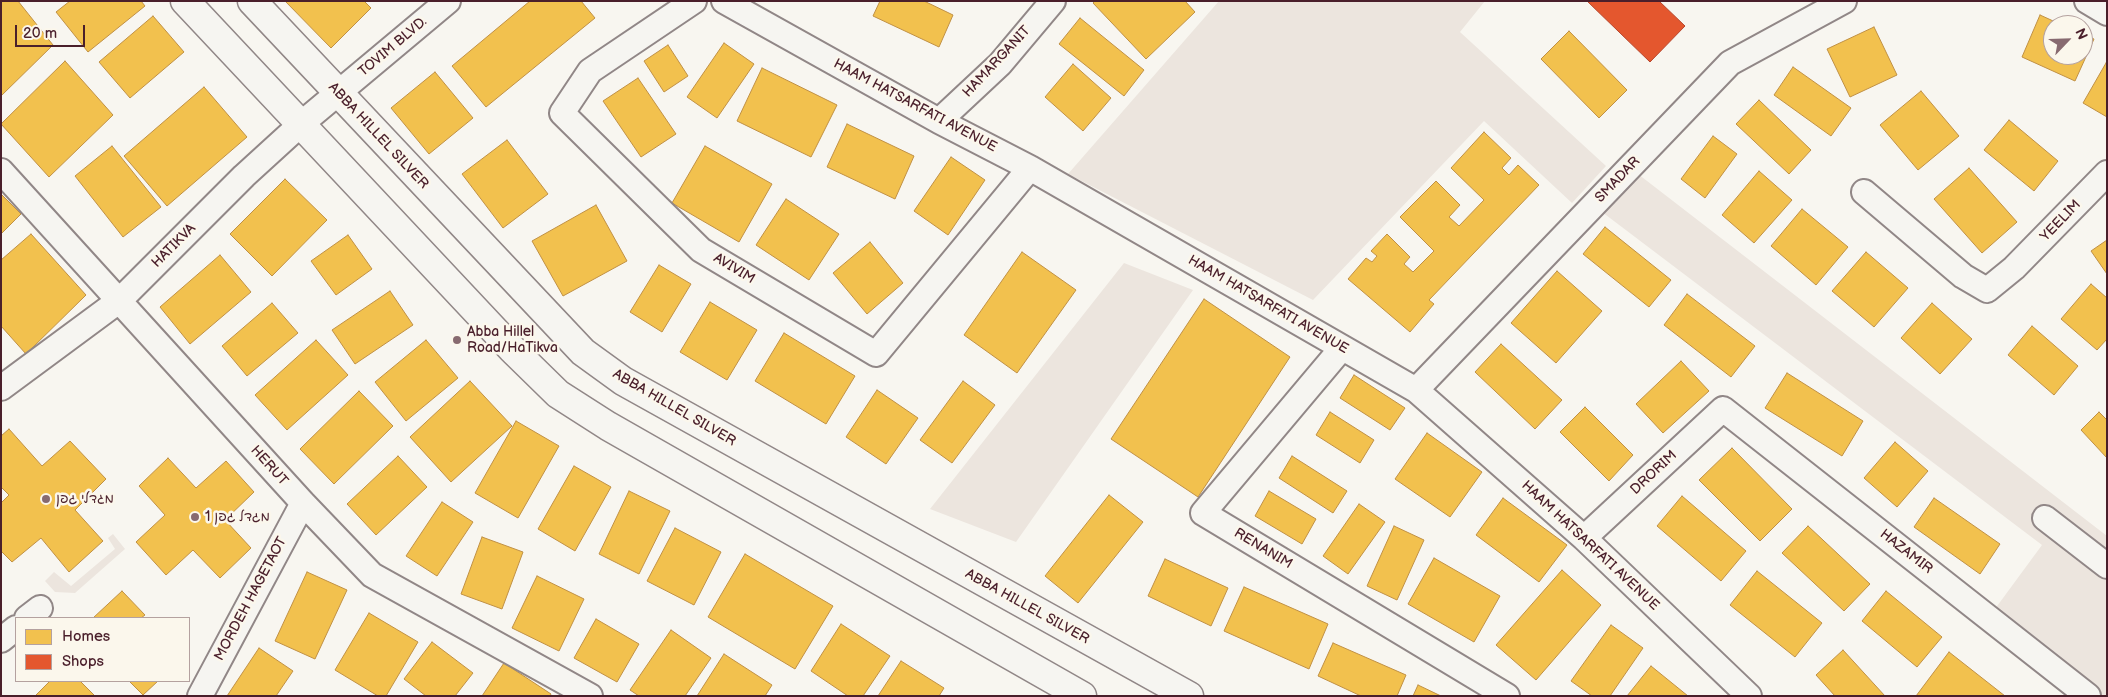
<!DOCTYPE html>
<meta charset="utf-8">
<style>
body{margin:0}
#map{position:relative;width:2108px;height:697px;overflow:hidden;background:#f8f6f0;font-family:"Balsamiq Sans",sans-serif}
canvas{display:block}
.frame{position:absolute;inset:0;border:2px solid #4a1f2b;pointer-events:none}
.legend{position:absolute;left:15px;top:617px;width:175px;height:65px;box-sizing:border-box;background:#fbf7ec;border:1px solid #b4a19f;margin:0;padding:6px 9px;list-style:none;font-size:15px;color:#4a1f2b}
.legend li{display:flex;align-items:center;gap:10px;height:25px}
.legend b{width:25px;border:1px solid #b4a19f}
.north{position:absolute;left:2043px;top:15px;width:50px;height:50px;box-sizing:border-box;background:#fbf7ec;border:1px solid #b4a19f;border-radius:50%;rotate:66deg;font-size:14px;font-weight:700;line-height:20px;text-align:center;color:#4a1f2b}
.north::after{content:'';display:block;margin:auto;width:18px;height:22px;background:#876a70;clip-path:polygon(50% 0,100% 100%,50% 72%,0 100%)}
.scale{position:absolute;left:15px;top:25px;width:70px;height:22px;box-sizing:border-box;border:2px solid #4a1f2b;border-top:0;padding-left:6px;font-size:15px;line-height:18px;white-space:nowrap;color:#4a1f2b;-webkit-text-stroke:4px #fbf7ec;paint-order:stroke}
</style>
<div id="map">
<canvas width="2108" height="697"></canvas>
<div class="frame"></div>
<ul class="legend">
<li><b style="height:14px;background:#f2c14e"></b>Homes</li>
<li><b style="height:14px;background:#e4572e"></b>Shops</li>
</ul>
<div class="north">N</div>
<div class="scale">20 m</div>
</div>
<script>
const ctx = document.querySelector('canvas').getContext('2d');
ctx.lineJoin = 'round';
function paint(path, color) { ctx.fillStyle = color; ctx.fill(path, 'evenodd'); }
const shape = rows => new Path2D(rows.map(r => 'M' + r).join(''));
function strokePath(path, color, width, dash) { ctx.strokeStyle = color; ctx.lineWidth = width; ctx.lineCap = dash ? 'butt' : 'round'; ctx.setLineDash(dash || []); ctx.stroke(path); }
function label(font, color, halo, rows, align = 'center') {
  ctx.font = font + ' "Balsamiq Sans","Playpen Sans Hebrew",sans-serif'; ctx.lineWidth = 5; ctx.setLineDash([]); ctx.textBaseline = 'middle'; ctx.strokeStyle = halo; ctx.fillStyle = color; for (const [text, x, y, turn = 0] of rows) {
    ctx.save(); ctx.translate(x, y); ctx.rotate((+turn || 0) * Math.PI / 180); ctx.textAlign = isNaN(turn) ? turn : align; if (halo) ctx.strokeText(text, 0, 0); ctx.fillText(text, 0, 0); ctx.restore();
  }
}
const green = shape([
 [1219,1,1485,1,1460,32,1606,166,1572,203,1484,121,1313,300,1068,174],
 [1638,174,2107,536,2107,696,2098,696,1992,613,2042,545,1602,212],
 [1124,263,1193,290,1016,542,930,509],
 [113,534,125,549,75,593,55,592,45,581,54,572,71,586,115,549,108,538]
]);
const homes = shape([
 [1,1,18,1,53,45,1,96,1,1],
 [70,1,141,1,145,6,88,52,56,12,70,1],
 [285,1,364,1,371,8,331,48,285,1],
 [530,1,581,1,595,18,486,107,452,66,530,1],
 [880,1,924,1,953,15,939,47,873,16,880,1],
 [1095,1,1185,1,1195,12,1146,59,1093,3,1095,1],
 [2040,15,2062,25,2053,25,2053,55,2083,55,2083,35,2094,39,2075,81,2022,57,2040,15],
 [153,16,184,52,130,98,99,62,153,16],
 [1080,18,1144,70,1124,96,1059,44,1080,18],
 [1874,27,1897,75,1850,97,1827,49,1874,27],
 [1569,31,1627,90,1599,118,1541,59,1569,31],
 [724,43,754,64,717,118,687,97,724,43],
 [668,45,688,76,664,92,644,61,668,45],
 [65,61,113,115,49,177,1,124,65,61],
 [2106,63,2107,64,2107,117,2083,103,2106,63],
 [1073,64,1111,98,1083,131,1045,97,1073,64],
 [1793,67,1851,108,1831,136,1774,95,1793,67],
 [762,68,837,105,811,157,737,121,762,68],
 [435,72,473,118,429,154,391,108,435,72],
 [638,78,676,134,641,157,603,101,638,78],
 [204,87,247,137,167,206,124,156,204,87],
 [1921,91,1959,136,1918,170,1880,125,1921,91],
 [1759,100,1811,150,1789,174,1736,124,1759,100],
 [2009,120,2058,161,2034,191,1984,150,2009,120],
 [847,124,914,156,895,199,827,167,847,124],
 [1484,132,1511,158,1502,168,1509,175,1518,165,1539,185,1429,300,1434,304,1410,332,1348,279,1366,258,1372,262,1377,256,1371,251,1387,234,1410,257,1404,264,1413,272,1434,251,1400,217,1436,181,1460,205,1449,217,1459,226,1484,200,1451,168,1484,132],
 [1713,136,1737,154,1705,198,1681,179,1713,136],
 [507,140,548,194,503,228,462,174,507,140],
 [112,146,161,207,123,237,75,176,112,146],
 [705,146,772,184,739,242,672,203,705,146],
 [951,157,985,180,948,235,914,211,951,157],
 [1969,168,2017,222,1982,253,1934,199,1969,168],
 [1759,171,1792,200,1754,243,1722,215,1759,171],
 [285,179,327,220,272,276,230,234,285,179],
 [1,194,21,214,1,234,1,194],
 [786,199,839,234,809,280,756,245,786,199],
 [596,205,627,261,563,296,532,241,596,205],
 [1802,209,1848,247,1816,285,1771,246,1802,209],
 [1605,227,1671,280,1649,307,1583,254,1605,227],
 [31,234,86,295,26,354,1,326,1,260,31,234],
 [348,235,372,269,336,295,311,261,348,235],
 [2107,240,2107,274,2091,251,2107,240],
 [870,242,903,283,867,314,833,273,870,242],
 [1022,252,1076,290,1017,373,964,335,1022,252],
 [1866,252,1908,288,1874,327,1832,291,1866,252],
 [220,255,251,292,190,344,160,307,220,255],
 [659,265,691,284,662,332,630,312,659,265],
 [1557,271,1602,311,1556,363,1511,323,1557,271],
 [2091,284,2107,298,2107,339,2097,350,2061,319,2091,284],
 [390,291,413,325,355,364,332,330,390,291],
 [1687,294,1755,346,1731,377,1664,325,1687,294],
 [1204,299,1290,357,1198,497,1111,439,1204,299],
 [710,302,757,330,727,380,680,352,710,302],
 [272,303,298,333,247,376,222,346,272,303],
 [1932,303,1972,339,1940,374,1901,338,1932,303],
 [2032,326,2078,366,2054,395,2008,355,2032,326],
 [784,333,855,376,826,424,755,381,784,333],
 [316,340,348,375,287,430,255,395,316,340],
 [426,340,458,378,406,421,375,382,426,340],
 [1501,344,1562,400,1535,429,1475,372,1501,344],
 [1681,361,1709,391,1663,433,1636,404,1681,361],
 [1787,373,1863,421,1842,456,1765,408,1787,373],
 [1354,375,1405,408,1390,430,1340,398,1354,375],
 [470,381,512,426,451,482,410,437,470,381],
 [963,381,995,405,952,463,920,440,963,381],
 [877,390,918,418,886,464,846,437,877,390],
 [359,391,393,426,334,484,300,449,359,391],
 [1585,407,1633,455,1609,481,1560,432,1585,407],
 [1330,412,1374,440,1360,463,1316,435,1330,412],
 [2099,412,2107,420,2107,458,2081,430,2099,412],
 [516,421,559,446,518,518,475,493,516,421],
 [9,429,42,466,70,441,106,479,75,510,103,541,69,572,41,538,12,562,1,551,1,503,9,495,1,487,1,436,9,429],
 [1427,433,1482,472,1450,517,1395,479,1427,433],
 [1895,442,1928,471,1897,507,1864,478,1895,442],
 [1732,448,1792,509,1760,541,1699,480,1732,448],
 [398,456,427,487,376,535,347,504,398,456],
 [1292,456,1347,491,1333,513,1279,478,1292,456],
 [168,458,196,488,226,461,254,492,225,520,251,548,220,578,193,550,166,575,136,542,165,515,139,486,168,458],
 [574,466,611,487,575,551,538,529,574,466],
 [629,491,670,511,639,574,599,554,629,491],
 [1269,491,1316,519,1302,544,1255,516,1269,491],
 [1109,495,1143,522,1078,603,1045,576,1109,495],
 [1682,496,1746,551,1721,581,1657,526,1682,496],
 [1503,498,1567,545,1539,582,1476,535,1503,498],
 [1934,498,2000,544,1980,574,1914,527,1934,498],
 [442,502,473,522,437,576,406,556,442,502],
 [1359,504,1385,522,1348,574,1323,556,1359,504],
 [1394,526,1424,540,1397,600,1367,586,1394,526],
 [1808,526,1870,584,1844,611,1782,553,1808,526],
 [675,528,721,552,694,605,647,581,675,528],
 [482,537,523,552,502,609,461,594,482,537],
 [745,554,833,606,795,669,708,617,745,554],
 [1434,558,1500,596,1474,642,1408,604,1434,558],
 [1165,559,1228,588,1211,626,1148,596,1165,559],
 [1562,570,1601,605,1536,680,1496,645,1562,570],
 [1757,571,1822,623,1795,657,1730,605,1757,571],
 [307,572,347,590,315,659,275,641,307,572],
 [537,576,584,599,559,651,512,628,537,576],
 [1244,587,1328,624,1309,669,1224,631,1244,587],
 [122,591,145,615,141,618,93,618,122,591],
 [1886,591,1942,637,1917,667,1862,621,1886,591],
 [369,613,418,642,386,696,378,696,335,670,369,613],
 [596,619,639,644,617,682,574,658,596,619],
 [841,624,890,656,863,696,848,696,811,671,841,624],
 [1611,625,1643,648,1610,696,1592,696,1571,681,1611,625],
 [671,630,711,658,685,696,639,696,630,690,671,630],
 [432,642,473,673,455,696,426,696,404,679,432,642],
 [1333,643,1406,675,1397,696,1361,696,1318,676,1333,643],
 [259,648,293,671,276,696,227,696,259,648],
 [1843,650,1885,696,1835,696,1816,675,1843,650],
 [1949,652,2005,696,1916,696,1949,652],
 [724,654,772,685,765,696,697,696,724,654],
 [901,661,944,688,939,696,878,696,901,661],
 [504,663,551,694,550,696,482,696,504,663],
 [1651,666,1688,696,1627,696,1651,666],
 [50,681,80,681,95,696,35,696,50,681],
 [129,681,158,681,143,695,129,681],
 [1418,685,1441,696,1413,696,1418,685]
]);
const shops = shape([
 [1587,1,1659,1,1685,26,1650,62,1587,1]
]);
const street = shape([
 [694,1,590,71,562,113,701,250,876,354,1030,168],
 [724,1,939,121,1030,168,1416,390,1584,538,1749,696],
 [2087,1,2107,13],
 [939,121,1000,64,1053,1],
 [1,171,303,503,372,575,590,696],
 [1864,192,1963,276,1987,290,2014,268,2107,173],
 [1341,349,1203,513,1507,696],
 [1,388,120,300,244,176,301,124,448,1],
 [1416,390,1730,63,1844,1],
 [2045,518,2107,566],
 [1584,538,1723,409,2088,696],
 [27,618,40,608],
 [1,640,16,628],
 [200,696,303,503]
]);
const primary = shape([
 [185,1,512,349,558,394,608,426,1082,696],
 [252,1,583,352,623,381,1189,696]
]);
const markers = [
 [457,340,5,"#876a70"],
 [46,499,5,"#876a70"],
 [195,517,5,"#876a70"]
];
const streetNames = [
 ["TOVIM BLVD.",393,47,-40],
 ["HAMARGANIT",997,62,-47],
 ["HAAM HATSARFATI AVENUE",915,106,28],
 ["ABBA HILLEL SILVER",378,136,47],
 ["SMADAR",1618,180,-46],
 ["YEELIM",2061,221,-46],
 ["HATIKVA",174,246,-45],
 ["AVIVIM",734,269,31],
 ["HAAM HATSARFATI AVENUE",1268,305,30],
 ["ABBA HILLEL SILVER",674,408,30],
 ["HERUT",269,466,48],
 ["DRORIM",1654,473,-43],
 ["HAAM HATSARFATI AVENUE",1590,546,43],
 ["RENANIM",1263,549,31],
 ["HAZAMIR",1906,552,38],
 ["MORDEH HAGETAOT",251,599,-62],
 ["ABBA HILLEL SILVER",1027,607,29]
];
const poiNames = [
 ["Abba Hillel",467,332],
 ["Road/HaTikva",467,348],
 ["מגדלי גפן",56,499],
 ["מגדל גפן 1",205,517]
];
paint(green, '#ece5de');
paint(homes, '#f2c14e');
strokePath(homes, '#c09044', 1);
paint(shops, '#e4572e');
strokePath(shops, '#b6462d', 1);
strokePath(street, '#918787', 28);
strokePath(primary, '#918787', 31);
strokePath(street, '#f6f5f1', 24);
strokePath(primary, '#f6f5f1', 28);
for (const [x, y, r, color] of markers) { const dot = new Path2D(); dot.arc(x, y, r, 0, 2 * Math.PI); ctx.fillStyle = color; ctx.fill(dot); strokePath(dot, '#fbf7ec', 2); }
label('14px', '#4a1f2b', '#fbf7ec', streetNames);
label('14px', '#4a1f2b', '#fbf7ec', poiNames, 'left');
</script>
